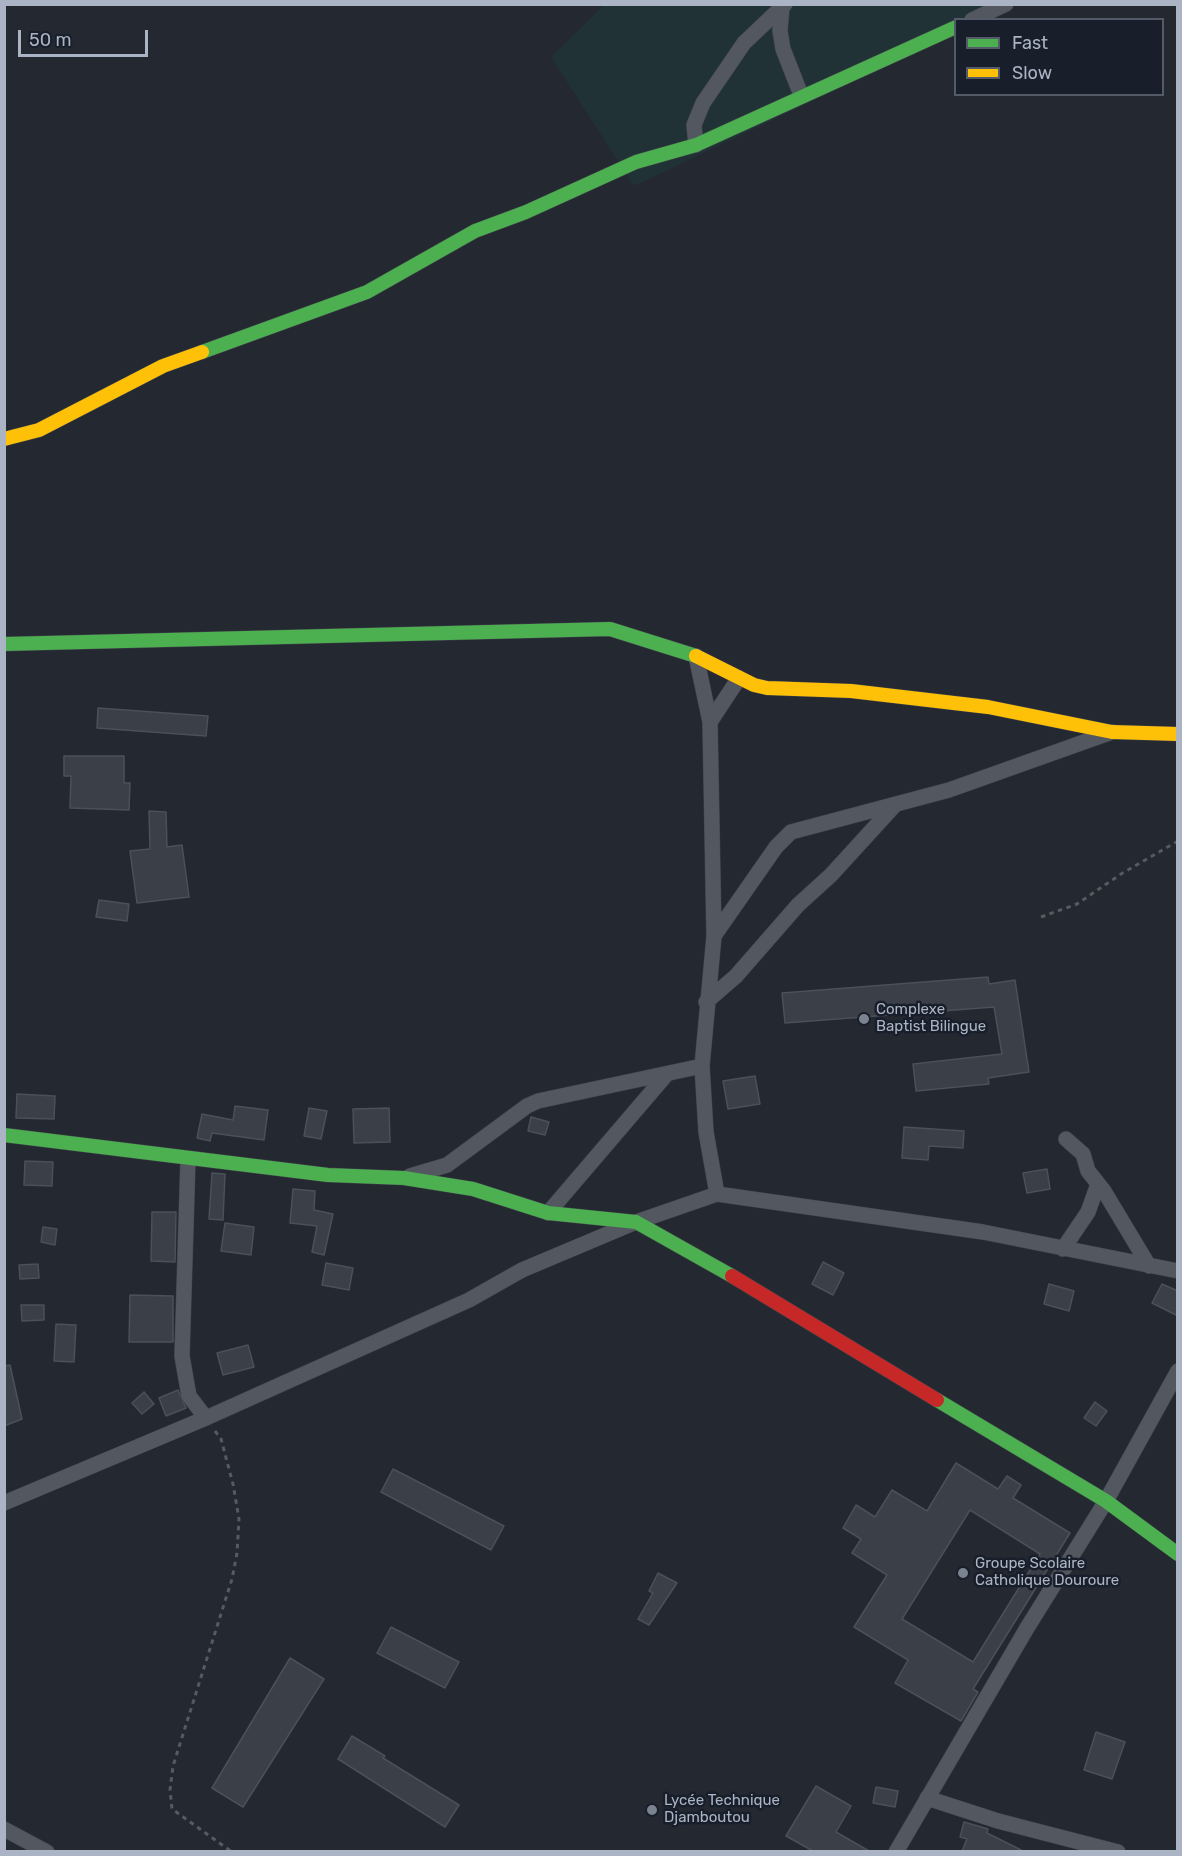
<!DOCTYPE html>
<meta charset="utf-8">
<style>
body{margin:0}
#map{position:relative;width:1182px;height:1856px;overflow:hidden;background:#242830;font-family:Rubik,sans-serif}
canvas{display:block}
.frame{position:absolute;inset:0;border:6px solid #abb4c4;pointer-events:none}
.legend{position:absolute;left:954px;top:18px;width:210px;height:78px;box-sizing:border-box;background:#181f2b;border:2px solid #535b68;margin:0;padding:8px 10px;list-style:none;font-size:18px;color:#abb4c4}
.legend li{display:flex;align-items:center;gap:12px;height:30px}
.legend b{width:30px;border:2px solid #535b68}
.scale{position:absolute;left:18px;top:30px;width:130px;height:27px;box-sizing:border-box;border:3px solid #abb4c4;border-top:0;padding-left:8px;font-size:18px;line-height:21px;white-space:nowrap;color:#abb4c4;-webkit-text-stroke:4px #181f2b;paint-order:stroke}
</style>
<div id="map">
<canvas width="1182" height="1856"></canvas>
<div class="frame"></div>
<ul class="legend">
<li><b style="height:8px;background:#4caf50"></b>Fast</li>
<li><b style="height:8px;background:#ffc107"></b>Slow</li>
</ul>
<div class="scale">50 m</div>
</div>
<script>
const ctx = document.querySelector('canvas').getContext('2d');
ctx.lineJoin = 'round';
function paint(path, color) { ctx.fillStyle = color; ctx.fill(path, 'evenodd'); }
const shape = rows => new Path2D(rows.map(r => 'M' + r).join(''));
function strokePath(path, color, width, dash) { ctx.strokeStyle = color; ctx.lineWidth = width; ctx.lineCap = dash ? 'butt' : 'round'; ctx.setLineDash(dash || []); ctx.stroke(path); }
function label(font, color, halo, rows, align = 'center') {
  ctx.font = font + ' Rubik,sans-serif'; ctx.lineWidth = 5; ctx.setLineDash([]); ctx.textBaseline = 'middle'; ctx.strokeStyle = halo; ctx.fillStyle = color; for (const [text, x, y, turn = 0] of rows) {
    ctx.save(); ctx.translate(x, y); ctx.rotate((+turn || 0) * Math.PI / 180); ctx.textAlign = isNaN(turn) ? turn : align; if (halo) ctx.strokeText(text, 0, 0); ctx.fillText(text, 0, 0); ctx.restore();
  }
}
const green = shape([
 [604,5,1014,5,983,19,956,20,955,33,634,186,551,57]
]);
const building = shape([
 [98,708,208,716,206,736,97,728,98,708],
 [64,756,124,756,124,783,130,783,129,810,70,808,71,776,64,776,64,756],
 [149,811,166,812,167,847,182,845,189,897,137,903,130,851,150,849,149,811],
 [99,900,129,904,127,921,96,917,99,900],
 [988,977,989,984,1015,980,1029,1072,988,1078,989,1084,916,1091,913,1064,1002,1054,994,1007,785,1023,782,993,988,977],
 [755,1076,760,1104,728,1109,723,1081,755,1076],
 [17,1094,55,1096,54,1119,16,1118,17,1094],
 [235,1106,268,1110,264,1140,212,1133,210,1141,197,1138,202,1114,233,1120,235,1106],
 [309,1108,327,1111,321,1139,304,1136,309,1108],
 [389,1108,390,1142,354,1143,353,1109,389,1108],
 [531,1117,549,1122,545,1135,528,1131,531,1117],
 [904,1127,964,1131,963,1148,929,1146,928,1160,902,1158,904,1127],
 [25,1161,53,1162,52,1186,24,1185,25,1161],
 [1047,1169,1050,1189,1027,1193,1023,1173,1047,1169],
 [212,1173,225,1174,223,1220,209,1219,212,1173],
 [293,1189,315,1191,314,1210,333,1214,324,1255,312,1252,317,1226,290,1223,293,1189],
 [152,1212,176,1212,175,1262,151,1261,152,1212],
 [225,1223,254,1227,251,1255,221,1251,225,1223],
 [43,1227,57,1229,55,1245,41,1242,43,1227],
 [823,1262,844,1273,833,1295,812,1284,823,1262],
 [326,1263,353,1268,349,1290,322,1285,326,1263],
 [38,1264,39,1278,20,1279,19,1265,38,1264],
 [1049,1284,1074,1291,1069,1311,1044,1304,1049,1284],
 [1162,1284,1178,1291,1178,1316,1152,1303,1162,1284],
 [130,1295,173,1296,173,1342,129,1342,130,1295],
 [21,1305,44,1305,44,1320,22,1321,21,1305],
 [56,1324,76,1325,74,1362,54,1361,56,1324],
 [248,1345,254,1367,223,1375,217,1353,248,1345],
 [10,1365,22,1419,4,1426,4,1366,10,1365],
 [178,1390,186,1408,166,1416,159,1398,178,1390],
 [144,1392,154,1404,142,1414,132,1403,144,1392],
 [1095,1402,1107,1411,1096,1426,1084,1418,1095,1402],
 [956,1463,998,1489,1007,1476,1021,1485,1013,1498,1070,1533,973,1689,978,1692,961,1721,895,1683,908,1660,854,1627,887,1575,852,1553,861,1539,843,1528,856,1505,875,1517,892,1490,927,1511,956,1463],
 [970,1510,1040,1554,973,1662,902,1619,970,1510],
 [393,1469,504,1526,491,1550,381,1492,393,1469],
 [658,1573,677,1583,649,1625,638,1619,653,1593,649,1591,658,1573],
 [391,1627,459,1662,445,1688,377,1653,391,1627],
 [290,1658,324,1679,243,1807,212,1788,290,1658],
 [1096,1732,1125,1742,1112,1779,1084,1770,1096,1732],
 [352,1736,385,1756,383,1758,459,1805,445,1827,338,1759,352,1736],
 [816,1786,851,1806,836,1832,869,1851,813,1851,786,1836,816,1786],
 [876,1787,898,1791,895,1807,873,1803,876,1787],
 [964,1822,988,1829,987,1833,1023,1851,962,1851,967,1839,960,1837,964,1822]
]);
const path = shape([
 [1041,917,1077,904,1121,874,1178,841],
 [215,1431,221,1439,233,1484,239,1519,237,1553,232,1579,173,1766,170,1790,172,1809,232,1852]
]);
const street = shape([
 [782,7,780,31,783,49,801,95],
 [972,20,1006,4],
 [696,145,694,125,703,103,744,43,785,4],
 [696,656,710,722,714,936,702,1066,706,1132,717,1194],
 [710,722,739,678],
 [714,936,776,847,791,832,949,790,1112,732],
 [706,1002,736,976,798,905,831,875,894,806],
 [1066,1139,1083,1154,1088,1171,1104,1191,1149,1266],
 [188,1159,182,1356,189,1396,206,1418],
 [410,1176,447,1165,527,1106,538,1101,702,1066],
 [548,1213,666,1075],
 [1063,1249,1088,1212,1098,1184],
 [4,1503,206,1418,469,1300,522,1270,636,1222,717,1194,983,1232,1178,1271],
 [927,1798,998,1821,1118,1852],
 [4,1829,47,1852],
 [896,1852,1027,1628,1106,1501,1178,1371]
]);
const fast = shape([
 [202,352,367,292,475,231,526,212,636,162,696,145,956,27],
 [4,644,610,629,696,656],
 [4,1135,328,1175,404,1178,473,1189,548,1213,636,1222,732,1276],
 [937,1400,1106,1501,1178,1554]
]);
const slow = shape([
 [4,439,39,430,163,366,202,352],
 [696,656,754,685,767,688,851,691,988,707,1112,732,1178,734]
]);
const jam = shape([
 [732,1276,937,1400]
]);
const markers = [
 [864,1019,6,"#7c8390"],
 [963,1573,6,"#7c8390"],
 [652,1810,6,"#7c8390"]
];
const poiNames = [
 ["Complexe",876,1010],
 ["Baptist Bilingue",876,1027],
 ["Groupe Scolaire",975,1564],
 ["Catholique Douroure",975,1581],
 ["Lycée Technique",664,1801],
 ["Djamboutou",664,1818]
];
paint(green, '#213236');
paint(building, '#3b3f47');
strokePath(building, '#4b5059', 1.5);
strokePath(street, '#40434a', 16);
strokePath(fast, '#40434a', 15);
strokePath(slow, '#40434a', 15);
strokePath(jam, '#40434a', 15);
strokePath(path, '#565b62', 3, [4.5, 4.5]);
strokePath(street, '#535760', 15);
strokePath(fast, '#4caf50', 14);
strokePath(slow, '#ffc107', 14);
strokePath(jam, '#c62828', 14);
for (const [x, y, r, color] of markers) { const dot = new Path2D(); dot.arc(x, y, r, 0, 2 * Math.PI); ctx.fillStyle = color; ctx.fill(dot); strokePath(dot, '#181f2b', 2); }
label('15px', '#abb4c4', '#181f2b', poiNames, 'left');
</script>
